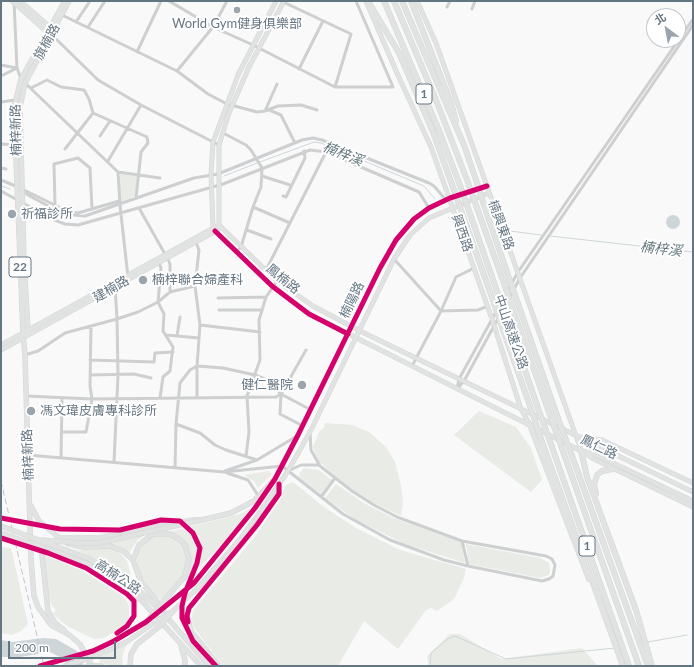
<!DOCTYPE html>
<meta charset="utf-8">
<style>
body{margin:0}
#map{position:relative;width:694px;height:667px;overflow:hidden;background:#f9f9f9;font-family:Lato,"Noto Sans TC",sans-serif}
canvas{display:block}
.frame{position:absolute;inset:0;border:2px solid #657683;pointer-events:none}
.north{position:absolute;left:646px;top:8px;width:40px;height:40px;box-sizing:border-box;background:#fff;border:1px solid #c1c8cd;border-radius:50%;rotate:328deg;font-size:11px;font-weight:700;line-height:16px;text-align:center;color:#657683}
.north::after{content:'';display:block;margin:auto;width:14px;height:18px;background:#99a4ac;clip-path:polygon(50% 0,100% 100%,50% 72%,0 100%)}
.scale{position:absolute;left:8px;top:641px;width:108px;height:18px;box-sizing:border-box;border:2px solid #657683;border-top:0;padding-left:5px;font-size:12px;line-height:14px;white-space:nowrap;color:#657683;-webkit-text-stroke:3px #fff;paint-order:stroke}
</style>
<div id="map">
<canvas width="694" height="667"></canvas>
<div class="frame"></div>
<div class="north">北</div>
<div class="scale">200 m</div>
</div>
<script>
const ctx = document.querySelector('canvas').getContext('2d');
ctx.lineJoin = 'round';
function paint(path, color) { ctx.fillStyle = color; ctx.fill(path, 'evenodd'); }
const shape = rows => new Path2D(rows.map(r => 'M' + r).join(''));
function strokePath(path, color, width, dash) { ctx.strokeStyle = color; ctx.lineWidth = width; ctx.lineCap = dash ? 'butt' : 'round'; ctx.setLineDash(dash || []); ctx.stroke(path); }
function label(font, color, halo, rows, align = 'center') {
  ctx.font = font + ' Lato,"Noto Sans TC",sans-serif'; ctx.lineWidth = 4; ctx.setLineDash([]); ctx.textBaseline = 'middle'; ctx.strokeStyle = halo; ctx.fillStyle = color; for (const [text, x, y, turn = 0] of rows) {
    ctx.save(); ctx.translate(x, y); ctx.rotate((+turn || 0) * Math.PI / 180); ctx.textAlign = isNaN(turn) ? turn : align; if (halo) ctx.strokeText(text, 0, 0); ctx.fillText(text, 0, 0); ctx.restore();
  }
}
const green = shape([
 [120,173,137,176,135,196,120,202],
 [479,411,516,427,531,448,542,480,531,492,454,435],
 [325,423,352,425,369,432,386,447,395,462,401,486,403,502,401,516,376,504,353,490,329,471,318,460,313,447,319,432,324,428],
 [304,468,319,470,332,480,321,494,300,478,299,474],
 [269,471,272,474,258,488,254,481,244,475],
 [293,482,324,507,356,528,400,550,466,569,464,578,454,599,437,611,431,608,426,610,398,649,364,621,338,666,223,666,194,628,191,618,194,609,254,538,282,497,285,485],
 [336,484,364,503,393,518,461,542,465,563,405,544,356,520,325,498],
 [251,508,230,536,215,552,182,584,162,600,155,596,143,580,139,574,136,557,145,541,157,535,240,514],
 [147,533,137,541,129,553,116,545,105,544],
 [466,544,540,558,549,563,550,571,549,575,540,578,469,564],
 [1,547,11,548,28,624,21,631,12,635,1,633],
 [105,547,115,549,121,554,127,561,132,579,128,579,97,560,72,548,79,550],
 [44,555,81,570,121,595,127,601,129,607,129,618,125,625,104,638,94,639,67,626,53,614,56,610,51,604,49,597,45,572],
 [450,634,460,634,501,659,582,648,598,666,429,666,427,656],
 [129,642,124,650,122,659,123,666,112,666,99,662,100,657]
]);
const water = shape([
 '666 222a7 7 0 1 1 14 0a7 7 0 1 1-14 0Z',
 [43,638,56,639,77,651,84,666,67,666,66,663,60,657,50,652,20,657,1,657,1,640,12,642]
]);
const stream = shape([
 [260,162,314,142,321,143,424,186,435,199],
 [224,176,257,163],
 [1,186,10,189],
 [448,217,455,224],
 [510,231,541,235],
 [550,236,693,252],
 [648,642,687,635],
 [430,666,431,653,449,638,455,636,506,659,615,648]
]);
const street = shape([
 [169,1,213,27,253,45,335,87,393,87,356,1],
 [281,1,351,34,335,87],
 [14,2,17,68,21,79],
 [447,7,450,1],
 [472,9,475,1],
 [62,15,177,71,208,94,227,104,257,112,265,111,278,106,301,105,317,110],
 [76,22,90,1],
 [88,27,105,1],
 [52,35,98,80,141,105,219,145],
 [137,52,161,1],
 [1,65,17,68],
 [299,69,323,21],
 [177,71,213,27,227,1],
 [1,76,17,68],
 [25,83,118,172,120,205,128,277],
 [31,88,47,80,61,87,84,90,89,99,93,113,147,137,148,143,141,152,136,198],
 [1,102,15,100],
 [269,110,281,115,295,143],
 [265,111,277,84],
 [223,133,246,145,251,150,262,168,261,187,253,207,241,247,236,252],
 [100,136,110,121],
 [1,144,16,145],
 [65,149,93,113],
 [108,161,141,105],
 [1,168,6,169],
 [118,172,160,178],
 [262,176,290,185],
 [1,180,18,187],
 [22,190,28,195,63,214,85,216,194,178,218,174,302,140,313,138,322,140,429,183,434,186,446,200],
 [24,190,67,211,78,213,119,201],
 [1,191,52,219,65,224,78,225,223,184,310,150,326,152,419,192,429,208],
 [283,196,286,197,305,158,304,151],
 [55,205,54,164,78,158,90,168,92,209],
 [253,207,290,223],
 [139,208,165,254],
 [247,230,271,239],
 [167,257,170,264,170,292],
 [394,259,441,311,478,310,488,306],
 [159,262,161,268,158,302,164,314,163,331,173,347,170,371,163,377,160,398],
 [266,270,326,152],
 [218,298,266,297],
 [219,310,261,310],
 [200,325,260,332],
 [166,335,199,338],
 [177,336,180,317],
 [25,355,38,351,65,333,117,319,138,312,158,302,170,292,195,286],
 [90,360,154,362,155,353,173,352],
 [412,366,441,311,456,277,474,268],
 [90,375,134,374,151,378],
 [458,388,464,381,520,278,693,25],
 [457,389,459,379,518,272,693,19],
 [281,394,280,414,303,426],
 [26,396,92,399,276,397,281,394,306,350],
 [197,398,197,366,223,368,255,375,267,380,281,394,311,410],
 [176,424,200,433,215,445,226,450,257,460],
 [62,432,86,432,92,399,90,386,91,326],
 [28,455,224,472,282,466,343,514,390,540,444,560,468,566,542,581,549,579,553,576,555,565,552,559,546,556,462,541,397,517,374,505,352,491,320,466,311,450,310,433],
 [246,456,249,432,247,396,260,360,259,320,266,297,277,281],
 [61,458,62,398],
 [114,462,118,375,117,319,115,286],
 [175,468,176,424,180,383,190,370,197,366,200,325,195,286,199,250,195,240],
 [225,471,257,460,297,436],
 [288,471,301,465,319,465],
 [227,473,248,480,259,497],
 [321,497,335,478],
 [462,541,468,566]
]);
const secondary = shape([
 [12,1,49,34],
 [20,1,51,28],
 [366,1,397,73,431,147,492,319,521,409,530,425],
 [417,1,436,43,581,450],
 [219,225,277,281,313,306,360,331,693,492],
 [219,225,219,145,229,113,249,67,284,1],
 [213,228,211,174,213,142,238,75,276,1],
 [215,231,272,286,309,314,581,451,592,458,693,507],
 [1,345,219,225],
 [1,350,221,228],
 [582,437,602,440,693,483],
 [583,451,594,454,693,501],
 [273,482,298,435,380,268,396,240,414,219,429,208,450,198,487,186],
 [255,508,269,487],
 [175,609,198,588,240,539,261,511,288,471,310,432,394,259,410,235,429,218,489,193]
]);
const primary = shape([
 [65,1,21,79,14,108,23,334,25,355,31,560,34,596,38,607,51,625,68,634,80,644,92,666],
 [24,338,28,330,24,262,20,107,25,83,69,1],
 [31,506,39,521,62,540],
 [68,544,84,547,110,546,123,551,133,560,141,582,156,600,168,618],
 [90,559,133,585,159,609],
 [133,560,139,545,153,534,170,534,179,539,185,545],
 [88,564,126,588,142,601,201,666],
 [166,616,209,666],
 [64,630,55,623,48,611,42,555,44,548,49,544,60,538,99,538,193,520,202,520,231,513,254,501,275,479],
 [181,646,185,660,185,666],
 [219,666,191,631,187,616,189,608,257,525,279,494,279,484]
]);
const highway = shape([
 [368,1,399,53,433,132,454,190],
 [384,1,440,133,461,188],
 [394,1,436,100,469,185],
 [402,1,464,145,477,183],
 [411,1,450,100,456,121],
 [484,205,510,281],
 [477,208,506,289],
 [469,211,499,297],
 [462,213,494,303],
 [516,298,560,424],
 [512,307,551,418],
 [506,315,539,411],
 [501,324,530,406],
 [530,425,589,579],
 [542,442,623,666],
 [552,447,629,666],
 [581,451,587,477,636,610,652,666],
 [564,454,639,666],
 [572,456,648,666],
 [596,494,594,485,597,475,602,471,613,469]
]);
const rail = shape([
 [1,481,44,666]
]);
const secondaryBridge = shape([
 [40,666,93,651,114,641,146,622,194,583,255,508],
 [64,666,91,658,128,641,170,612]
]);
const primaryBridge = shape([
 [1,526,90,559],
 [1,533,65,555,88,564],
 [41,540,79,543,98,543,202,520],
 [146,622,185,576,189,559,185,545],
 [86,666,103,666],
 [130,666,131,654,137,644,160,626,175,609]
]);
const highwayBridge = shape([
 [477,183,484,205],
 [469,185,477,208],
 [461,188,469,211],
 [454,190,462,213],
 [510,281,516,298],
 [506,289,512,307],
 [499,297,506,315],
 [494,303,501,324],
 [530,406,542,442],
 [539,411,552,447],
 [551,418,564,454],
 [560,424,572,456]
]);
const cycleway = shape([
 [215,231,272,286,309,314,348,334],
 [1,518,60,529,120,530,161,520,180,521,193,533,200,548,197,563,185,593,182,606,182,618,193,641,216,666],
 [1,538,48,553,86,568,127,594,134,601,134,616,127,626,117,633],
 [188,622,187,616,189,608,257,525,279,494,279,484],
 [40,666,93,651,114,641,146,622,194,583,255,508,275,479,298,435,380,268,396,240,414,219,429,208,450,198,487,186]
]);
const markers = [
 [237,10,4,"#99a4ac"],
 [12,214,5,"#99a4ac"],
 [143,280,5,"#99a4ac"],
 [302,385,5,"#99a4ac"],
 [31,411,5,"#99a4ac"]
];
const shields = [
 [424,94,16],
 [20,267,22],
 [587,546,16]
];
const shieldNames = [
 ["1",424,94],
 ["22",20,267],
 ["1",587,546]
];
const poiNames = [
 ["World Gym健身俱樂部",237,24,"center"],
 ["祈福診所",21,214],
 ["楠梓聯合婦產科",152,280],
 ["健仁醫院",293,385,"right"],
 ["馮文瑋皮膚專科診所",40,411]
];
const streetNames = [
 ["旗楠路",47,42,-61],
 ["楠梓新路",16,130,-91],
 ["楠興東路",501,225,70],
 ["興西路",462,233,71],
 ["鳳楠路",283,279,39],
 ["建楠路",111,289,-30],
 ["楠陽路",352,300,-64],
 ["中山高速公路",511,332,71],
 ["鳳仁路",599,447,26],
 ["楠梓新路",28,455,-92],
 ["高楠公路",118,577,33]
];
const waterNames = [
 ["楠梓溪",343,154,22],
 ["楠梓溪",661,249,7]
];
paint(green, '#e8ebe6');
paint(water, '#ced6d9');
strokePath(stream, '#ced6d9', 1);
strokePath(secondary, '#d5d6d7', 5);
strokePath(primary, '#d5d6d7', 5.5);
strokePath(highway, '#d5d6d6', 6);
strokePath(street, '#cecfd0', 3);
strokePath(secondary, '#e1e2e2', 4);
strokePath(primary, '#e1e2e2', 4.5);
strokePath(highway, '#e1e2e2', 5);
strokePath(rail, '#c3c5c6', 1, [6, 3]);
strokePath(secondaryBridge, '#d5d6d7', 5, []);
strokePath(primaryBridge, '#d5d6d7', 5.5, []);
strokePath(highwayBridge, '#d5d6d6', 6, []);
strokePath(secondaryBridge, '#e1e2e2', 4);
strokePath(primaryBridge, '#e1e2e2', 4.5);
strokePath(highwayBridge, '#e1e2e2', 5);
strokePath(cycleway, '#d6006c', 5);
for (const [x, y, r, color] of markers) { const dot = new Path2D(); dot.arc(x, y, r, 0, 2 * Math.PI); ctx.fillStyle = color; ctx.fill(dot); strokePath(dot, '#fff', 1.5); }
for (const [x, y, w] of shields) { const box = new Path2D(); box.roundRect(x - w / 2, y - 10, w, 20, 3); ctx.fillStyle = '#fff'; ctx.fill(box); strokePath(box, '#657683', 1); }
label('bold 12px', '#657683', null, shieldNames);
label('13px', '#657683', '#fff', poiNames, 'left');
label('13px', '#657683', '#fff', streetNames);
label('italic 14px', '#60757c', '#fff', waterNames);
</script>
